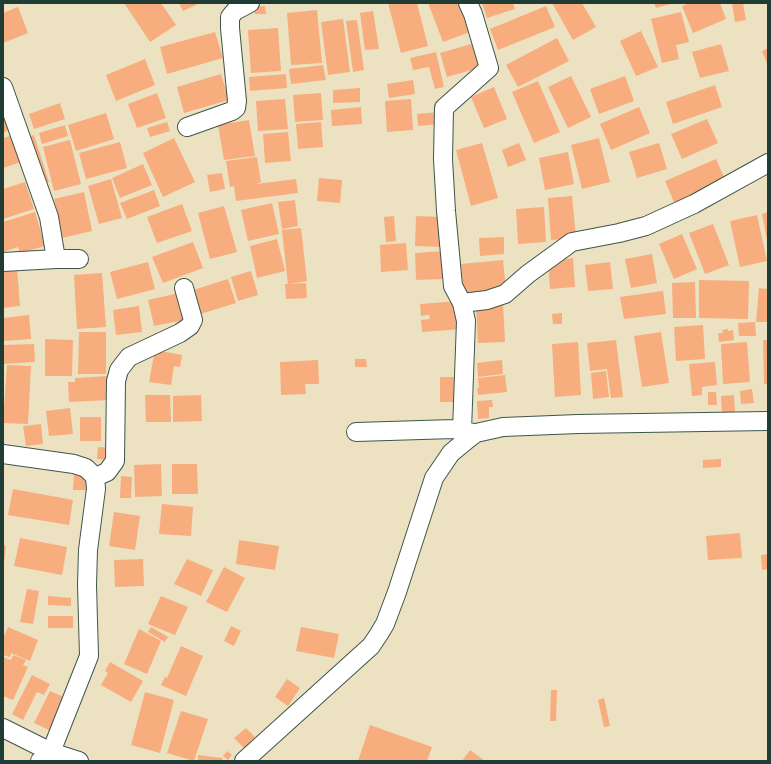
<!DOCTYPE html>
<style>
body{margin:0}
#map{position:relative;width:771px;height:764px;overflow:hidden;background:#ece2c2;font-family:"Libre Bodoni",serif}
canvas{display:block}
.frame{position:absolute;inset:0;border:4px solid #1f3d34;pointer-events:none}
</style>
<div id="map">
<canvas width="771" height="764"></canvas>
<div class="frame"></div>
</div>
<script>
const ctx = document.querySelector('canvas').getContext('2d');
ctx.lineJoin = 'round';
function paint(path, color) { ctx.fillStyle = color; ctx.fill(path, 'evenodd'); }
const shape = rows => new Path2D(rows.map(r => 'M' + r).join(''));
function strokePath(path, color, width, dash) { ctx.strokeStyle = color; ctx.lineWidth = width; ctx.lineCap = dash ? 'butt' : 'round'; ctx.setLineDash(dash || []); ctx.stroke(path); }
const building = shape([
 [124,3,161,3,176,25,150,42],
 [179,3,200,3,183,11],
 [388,3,417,3,428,46,401,53],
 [428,3,458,3,470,32,443,42],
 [482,3,513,3,515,9,487,18],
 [552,3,582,3,596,27,573,40],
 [654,3,674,3,656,8],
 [690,3,720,3,726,19,693,33,682,6],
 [732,3,743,3,746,20,735,22],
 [265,6,266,14,255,14,254,7],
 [546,6,555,27,498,50,490,29],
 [18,7,28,33,3,43,3,13],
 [317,10,322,63,291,65,287,13],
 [373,11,379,49,365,50,360,13],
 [681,12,689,42,676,45,679,59,662,63,651,19],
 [343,19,350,72,328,75,321,22],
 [357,20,364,70,353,72,346,21],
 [278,28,281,71,251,73,248,30],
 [641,31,658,67,636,76,620,41],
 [215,32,223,58,167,74,160,47],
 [557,38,569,61,518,87,506,65],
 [475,43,482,67,447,77,440,53],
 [721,44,729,71,700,78,692,52],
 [768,48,768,66,762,51],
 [436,52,444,87,435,89,429,67,413,70,410,58],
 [145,59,155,85,116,101,106,75],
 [323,65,326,80,291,84,289,69],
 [221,74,229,100,184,113,177,87],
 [286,74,287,88,250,91,249,77],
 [571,76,591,117,568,128,548,87],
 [625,76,634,101,599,114,590,89],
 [413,80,415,94,389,98,387,84],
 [538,81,560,132,534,143,512,92],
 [715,85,722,107,673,124,666,102],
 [494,87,507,119,484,128,471,97],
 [360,88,360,102,333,103,333,90],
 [157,93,166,118,137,128,128,104],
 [321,93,323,120,295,122,293,95],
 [285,99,288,129,258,131,256,101],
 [411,99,413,130,387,132,385,101],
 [60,103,65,119,34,129,29,114],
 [361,107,362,124,332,126,331,110],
 [639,107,650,133,611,150,600,124],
 [439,112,440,124,418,126,417,114],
 [106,113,114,139,76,151,68,125],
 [3,116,9,130,3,133],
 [707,119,718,143,682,159,671,134],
 [249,120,255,156,224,160,218,125],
 [167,122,170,131,150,137,147,128],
 [321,122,323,147,298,149,296,124],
 [65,125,68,136,42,144,39,133],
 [288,132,291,161,265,163,263,134],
 [13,135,21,162,3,168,3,138],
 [34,135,49,182,40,185,25,138],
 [174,138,195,182,163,197,143,153],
 [599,138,610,182,582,189,571,145],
 [70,140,81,184,54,191,43,147],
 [120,142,127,168,86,179,79,153],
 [482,143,498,198,471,206,456,150],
 [519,143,526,160,508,167,502,150],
 [659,143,667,169,637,178,629,152],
 [568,152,574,184,545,190,539,158],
 [257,157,261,182,256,184,296,179,298,193,236,201,234,186,230,187,226,161],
 [716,159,727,184,676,207,665,181],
 [143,164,152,185,120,198,112,178],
 [222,173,225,189,210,192,207,175],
 [319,178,342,180,340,203,317,201],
 [111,179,122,218,99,224,88,186],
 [25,182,34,209,3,219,3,189],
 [154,190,160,206,127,219,120,203],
 [84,192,92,231,62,238,54,199],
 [572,196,576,238,551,240,548,198],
 [295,200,298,226,282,229,278,202],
 [272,203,279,234,248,241,241,210],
 [182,204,192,231,157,243,147,217],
 [224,206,237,252,210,259,198,213],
 [544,207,546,242,518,244,516,209],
 [35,212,45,246,20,253,18,247,3,252,3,222],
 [768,212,768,240,767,240,762,214],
 [757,215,767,261,740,267,730,221],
 [394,216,396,241,386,242,384,217],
 [416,216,442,217,441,247,415,246],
 [713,224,729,265,705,274,689,233],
 [301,228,307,281,288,284,282,230],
 [682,234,697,269,674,279,659,244],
 [504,237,504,254,480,256,479,238],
 [277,239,285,271,257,278,250,246],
 [193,242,203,268,163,283,152,257],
 [406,243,408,270,381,272,380,245],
 [444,251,445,279,416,280,415,253],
 [652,254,657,283,631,288,625,259],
 [573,258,575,287,550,289,548,261],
 [503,260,506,291,464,295,461,264],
 [148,262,155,289,117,299,110,272],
 [610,262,613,289,588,291,585,265],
 [17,267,20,306,3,308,3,268],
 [251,271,258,295,238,301,231,277],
 [102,273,106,327,77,329,74,275],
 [228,279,236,303,197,315,190,291],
 [699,280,749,281,748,319,699,318],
 [695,282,696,318,673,318,672,283],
 [306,283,307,298,286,299,285,284],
 [759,288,768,289,768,322,756,322],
 [663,291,666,314,624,319,620,297],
 [179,293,185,320,154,326,148,300],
 [460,301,462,329,422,332,421,320,430,319,429,315,421,316,420,304],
 [503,303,505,342,478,343,476,305],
 [139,306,142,332,116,335,113,310],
 [562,313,562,324,553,324,552,314],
 [29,315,31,339,3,341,3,318],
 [755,322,756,336,739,336,738,323],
 [703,325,705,359,676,361,674,327],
 [728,329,728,331,733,330,734,340,719,342,718,333,723,333,722,330],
 [79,332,106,332,106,374,78,374],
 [661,332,669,383,642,387,634,336],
 [45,339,73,340,72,376,45,376],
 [616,340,623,397,611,398,607,369,590,371,587,343],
 [763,340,768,340,768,384,764,384],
 [578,342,581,395,555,397,552,344],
 [747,342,750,382,723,384,721,344],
 [34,344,35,362,3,364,3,345],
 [155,350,182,355,180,367,174,366,171,385,149,382],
 [355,359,366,359,367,367,355,367],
 [318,360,319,384,305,384,306,394,281,395,280,362],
 [502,360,503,374,478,377,477,363],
 [715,362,717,385,702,387,702,395,692,396,689,364],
 [7,365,31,366,28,424,3,423],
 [606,371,609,397,593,399,591,373],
 [505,375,507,392,478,395,477,388,479,388,478,378],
 [107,376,109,400,69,402,68,382,75,382,75,378],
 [440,377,454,377,454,402,440,402],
 [752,389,754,403,741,404,740,391],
 [708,392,716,392,717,405,708,405],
 [145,395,170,395,171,422,146,422],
 [201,395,202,421,173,422,173,396],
 [734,395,735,413,722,414,721,396],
 [492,400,493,407,489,407,489,418,478,419,477,401],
 [70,408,73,434,49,436,46,411],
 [80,417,101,417,101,441,80,441],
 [41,424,43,444,26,446,23,426],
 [98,447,112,448,111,460,97,459],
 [721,459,721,467,703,468,703,460],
 [161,464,162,496,135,497,134,465],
 [172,464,197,464,198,494,172,494],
 [74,475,87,476,87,490,73,490],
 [121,476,132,477,131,498,120,498],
 [13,489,73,500,69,525,8,515],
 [162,504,193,507,191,536,159,534],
 [114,512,140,516,135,550,109,546],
 [740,533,742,558,708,560,706,536],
 [20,538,67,547,62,575,14,566],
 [239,540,279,546,275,570,236,564],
 [3,545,6,546,4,563,3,563],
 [768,554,768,569,762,570,761,555],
 [143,559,144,586,115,587,114,560],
 [187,559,213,570,201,596,174,584],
 [224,567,245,578,227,612,206,602],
 [27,589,39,591,33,624,20,622],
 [48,596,71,598,71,606,48,605],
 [161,596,188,607,175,635,148,624],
 [48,616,73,616,73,628,48,628],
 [231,626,241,631,234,646,224,641],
 [8,627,38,640,30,661,11,653,10,657,3,655,3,638],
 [151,627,168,637,165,642,148,632],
 [301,627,339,634,334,658,296,651],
 [139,629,161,641,147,674,124,664],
 [181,646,203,656,186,696,161,685,165,677,167,678],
 [13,655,26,660,23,665,28,667,13,700,3,696,3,657,11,660],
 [110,662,143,681,131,702,101,685,108,673,105,671],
 [32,675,50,684,44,695,37,692,23,720,12,714],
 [287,679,300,688,288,706,275,697],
 [551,690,557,690,556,721,550,721],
 [50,691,68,699,53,732,34,723],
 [145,692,174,700,160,753,131,745],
 [604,698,610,726,604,727,598,700],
 [181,711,208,719,194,761,167,753],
 [370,725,432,747,427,761,358,761],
 [246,728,255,737,244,748,234,738],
 [470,750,485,761,462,761],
 [227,751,232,755,228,760,223,756],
 [198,755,223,758,222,761,198,761]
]);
const minor = shape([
 [3,87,49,217,56,259],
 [187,127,232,111,236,108,237,101,230,28,230,17,235,11,250,3],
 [3,262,56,259,79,259],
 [462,303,487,300,505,294,528,274,572,242,619,233,646,226,694,204,768,163],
 [462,430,466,321,462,303,453,286,446,211,443,159,444,108,489,68,473,14,468,3],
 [356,432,454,429,474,433],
 [3,454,74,464,86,468,95,477,96,489,88,550,87,585,89,656,51,752,40,761],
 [95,477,107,472,115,461,116,381,119,370,129,357,180,333,190,326,193,320,184,288],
 [3,728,51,752,79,761],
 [244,761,371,646,379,634,385,624,397,592,434,478,451,453,468,439,476,433,503,427,578,424,768,421]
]);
paint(building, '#f7ad7e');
strokePath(minor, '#3e5649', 20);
strokePath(minor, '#fff', 18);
</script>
